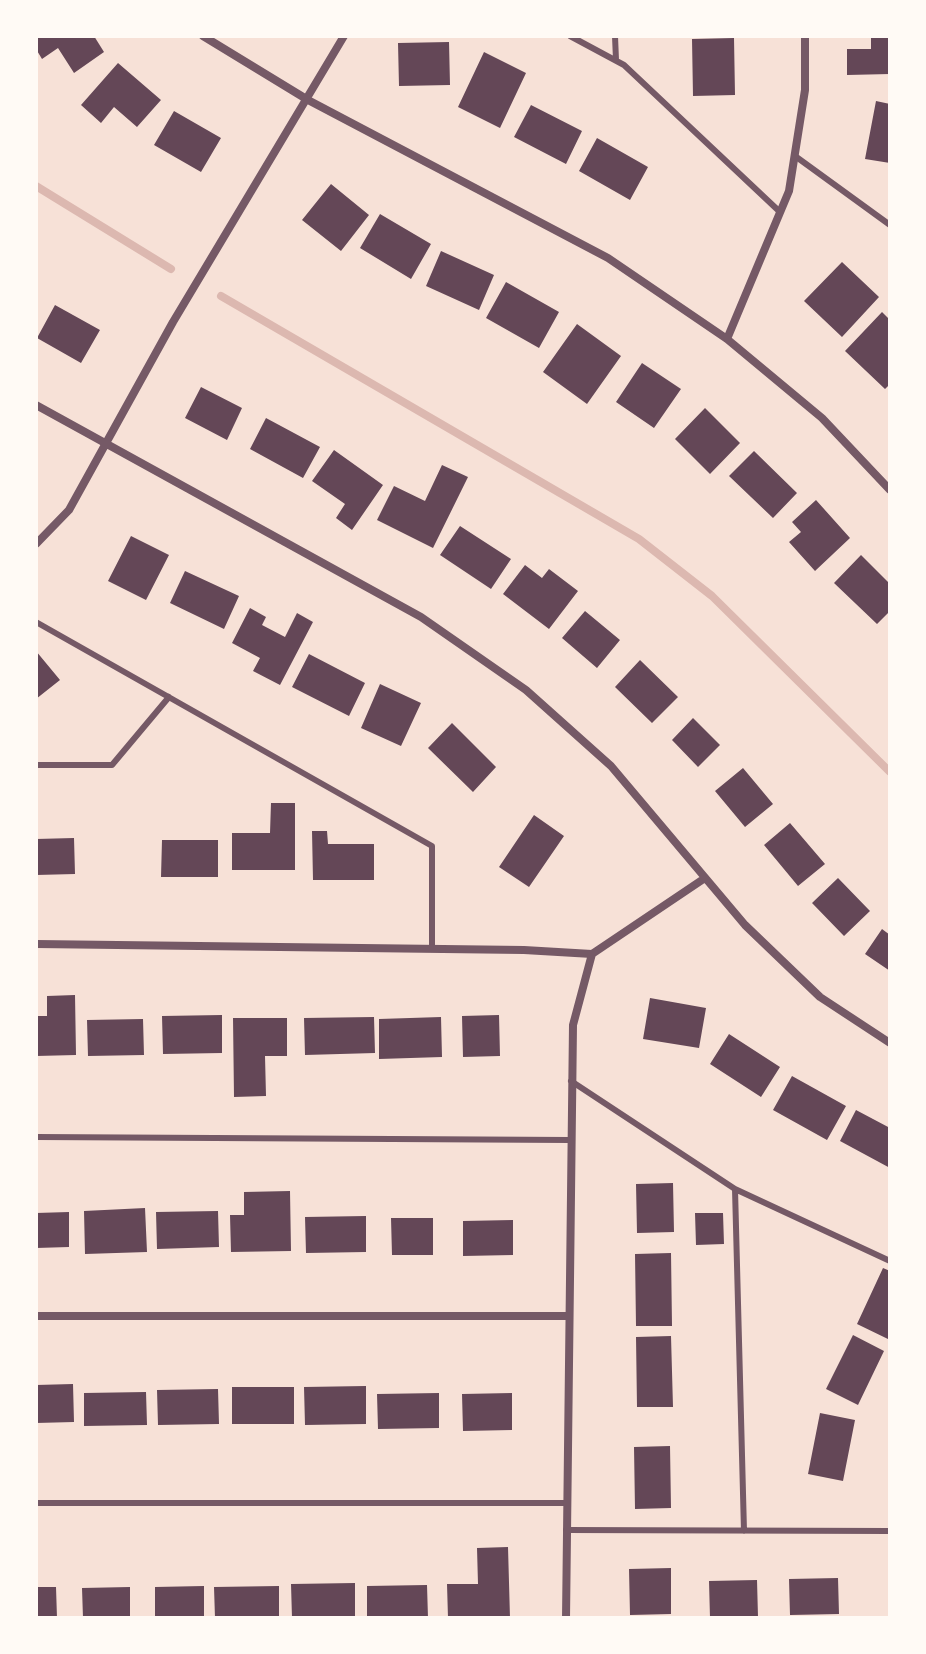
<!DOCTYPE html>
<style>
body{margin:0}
#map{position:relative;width:926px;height:1654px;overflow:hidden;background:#f7e1d7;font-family:Overpass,sans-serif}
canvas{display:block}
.frame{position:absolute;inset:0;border:38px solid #fffaf5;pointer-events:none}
</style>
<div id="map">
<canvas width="926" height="1654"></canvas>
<div class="frame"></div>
</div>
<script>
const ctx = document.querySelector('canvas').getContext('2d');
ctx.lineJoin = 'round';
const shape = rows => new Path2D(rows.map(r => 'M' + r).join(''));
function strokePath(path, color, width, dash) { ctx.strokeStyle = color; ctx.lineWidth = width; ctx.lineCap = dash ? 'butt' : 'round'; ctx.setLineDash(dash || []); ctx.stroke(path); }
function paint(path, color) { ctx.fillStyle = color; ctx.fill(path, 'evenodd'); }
const stream = shape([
 [36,186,171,269],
 [221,296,639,539,712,596,890,772]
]);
const building = shape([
 [36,36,94,36,104,52,74,73,58,48,42,59,36,49],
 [871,36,890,36,890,74,847,75,847,49,871,49],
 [734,38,735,95,693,96,692,39],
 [449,42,450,85,399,86,398,43],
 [484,52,526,73,500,128,458,107],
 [118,63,161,100,137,127,114,107,101,123,81,105],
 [876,101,890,104,890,163,865,159],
 [531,105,582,131,566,164,514,137],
 [174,111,221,138,201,172,154,145],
 [597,138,648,167,630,200,579,171],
 [331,184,369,215,341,251,302,220],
 [380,214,431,244,411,279,360,248],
 [441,251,494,275,479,310,426,286],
 [842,262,879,297,842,337,804,301],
 [506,282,559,312,539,348,486,318],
 [55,305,100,330,81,363,37,338],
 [882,312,890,320,890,384,885,389,845,351],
 [577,324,621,356,587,404,543,372],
 [642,363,681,389,654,428,616,402],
 [201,387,242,408,227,440,185,418],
 [705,408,740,443,710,474,675,439],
 [266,418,320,447,303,478,250,449],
 [334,450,383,485,352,530,336,518,345,504,312,481],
 [754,451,797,493,773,518,729,476],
 [442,465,468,477,433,548,377,520,394,486,425,501],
 [816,500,850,538,815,571,789,542,801,532,792,522],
 [460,526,511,559,491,589,440,555],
 [131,536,169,555,146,600,108,581],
 [861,555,890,584,890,611,877,624,834,583],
 [525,565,542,578,549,569,578,591,549,629,503,594],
 [185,571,239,596,224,629,170,603],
 [250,608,266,617,262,625,285,637,297,613,313,622,280,685,253,671,260,658,232,643],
 [585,611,620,640,597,668,562,638],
 [36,651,60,680,36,699],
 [309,654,365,683,349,716,292,687],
 [640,660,678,697,652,723,615,687],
 [380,684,421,703,401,746,361,728],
 [693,718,720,745,698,767,672,740],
 [452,723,496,767,473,792,428,748],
 [743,768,773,804,745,827,715,791],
 [271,803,295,803,295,870,232,870,232,833,270,833],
 [534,815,564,836,529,887,499,867],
 [790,823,825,864,798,886,764,845],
 [312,831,327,831,328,844,374,844,374,880,313,880],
 [74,838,75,874,36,875,36,839],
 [162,840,218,840,218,877,161,877],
 [838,878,870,911,844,936,812,903],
 [882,929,890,935,890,971,865,954],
 [75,995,76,1055,36,1056,36,1016,47,1016,47,996],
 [650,998,706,1008,699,1048,643,1039],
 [222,1015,222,1053,163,1054,162,1016],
 [499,1015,500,1056,463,1057,462,1016],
 [374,1017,375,1053,305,1055,304,1018],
 [441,1017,442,1057,379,1059,379,1019],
 [233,1018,287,1018,287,1056,265,1056,266,1096,234,1097],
 [143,1019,144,1055,88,1056,87,1020],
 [729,1034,780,1067,761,1097,710,1064],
 [792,1076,846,1106,827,1140,773,1110],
 [856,1110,890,1128,890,1168,840,1141],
 [673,1183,674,1232,637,1233,636,1184],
 [290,1191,291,1251,231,1252,230,1215,244,1215,244,1192],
 [145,1208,147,1252,85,1254,84,1211],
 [218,1211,219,1247,157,1249,156,1212],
 [69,1212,69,1247,36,1248,36,1213],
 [695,1213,723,1213,724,1244,696,1245],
 [366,1216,366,1252,306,1253,305,1217],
 [391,1218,433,1218,433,1255,392,1255],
 [513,1220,513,1255,463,1256,463,1221],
 [671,1253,672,1326,636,1326,635,1254],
 [883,1268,890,1271,890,1340,857,1324],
 [853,1335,884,1351,858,1405,826,1389],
 [671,1336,673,1407,637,1407,636,1337],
 [73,1384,74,1422,36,1423,36,1385],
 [366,1386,366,1424,305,1425,304,1387],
 [232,1387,294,1387,294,1424,232,1424],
 [218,1389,219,1424,158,1425,157,1390],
 [146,1392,147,1425,84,1426,84,1393],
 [439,1393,439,1428,378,1429,377,1394],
 [512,1393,512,1430,463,1431,462,1394],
 [820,1413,855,1420,843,1481,808,1474],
 [670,1446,671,1508,635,1509,634,1447],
 [508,1547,510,1618,448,1618,447,1584,478,1584,477,1548],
 [671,1568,671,1614,630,1615,629,1569],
 [838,1578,839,1614,790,1615,789,1579],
 [757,1580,758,1617,710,1618,709,1581],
 [355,1583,355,1618,292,1618,291,1584],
 [427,1585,428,1618,367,1618,367,1586],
 [204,1586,204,1618,155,1618,155,1587],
 [279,1586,279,1618,215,1618,214,1587],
 [36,1587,56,1587,57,1618,36,1618],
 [130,1587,130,1618,83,1618,82,1588]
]);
const service = shape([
 [570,36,624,65,780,212],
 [615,36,616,60],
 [795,156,890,225],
 [36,622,432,846,432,949],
 [36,765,112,765,169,697],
 [571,1081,735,1189,890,1261],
 [36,1137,570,1140],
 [735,1189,744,1531],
 [36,1503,567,1503],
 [566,1530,890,1531]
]);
const minor = shape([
 [203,36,308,100,608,258,727,339,822,418,890,490],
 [727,339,789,191,805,90,805,36],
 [36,405,421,617,526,690,611,766,745,925,820,997,890,1043],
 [36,544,69,510,173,322,344,36],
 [36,944,524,950,592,954],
 [36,1316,569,1316],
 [566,1618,573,1025,592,954,705,878]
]);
strokePath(stream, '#dcb8b0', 8);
paint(building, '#644757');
strokePath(service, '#755966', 6);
strokePath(minor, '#755966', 8);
</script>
